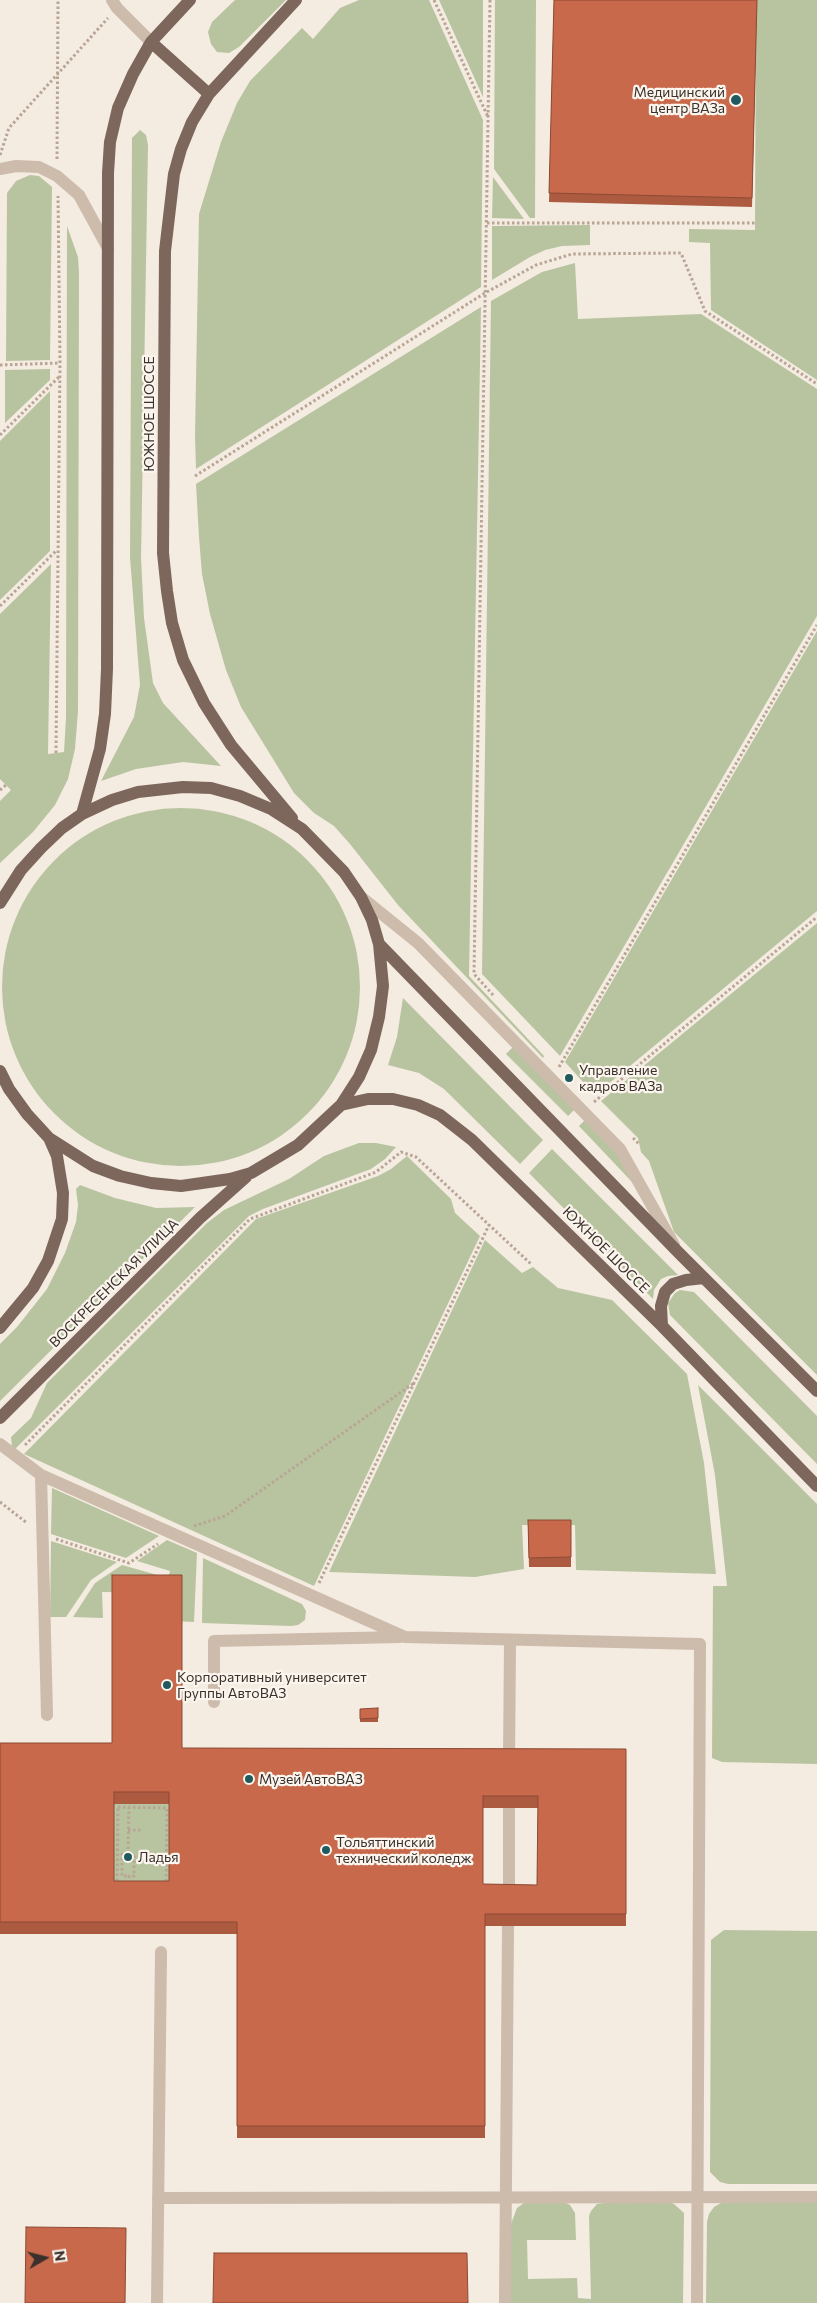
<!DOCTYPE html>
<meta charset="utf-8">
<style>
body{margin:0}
#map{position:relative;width:817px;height:2303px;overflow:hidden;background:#f4ebe1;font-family:Commissioner,sans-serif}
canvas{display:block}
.north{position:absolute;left:20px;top:2233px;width:50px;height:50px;-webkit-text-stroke:4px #fbf5ee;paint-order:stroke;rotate:82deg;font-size:14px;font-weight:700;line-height:20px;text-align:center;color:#3b302b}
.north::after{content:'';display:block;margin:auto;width:18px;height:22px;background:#3b302b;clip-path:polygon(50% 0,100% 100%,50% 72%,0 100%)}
</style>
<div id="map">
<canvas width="817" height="2303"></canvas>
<div class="north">N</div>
</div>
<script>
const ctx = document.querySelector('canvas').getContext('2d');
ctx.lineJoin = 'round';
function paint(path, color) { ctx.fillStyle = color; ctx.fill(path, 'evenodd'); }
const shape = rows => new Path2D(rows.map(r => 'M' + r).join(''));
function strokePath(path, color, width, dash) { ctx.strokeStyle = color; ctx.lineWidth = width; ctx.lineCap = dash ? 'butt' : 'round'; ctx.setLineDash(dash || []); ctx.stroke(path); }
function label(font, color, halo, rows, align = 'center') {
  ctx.font = font + ' Commissioner,sans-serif'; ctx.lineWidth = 4.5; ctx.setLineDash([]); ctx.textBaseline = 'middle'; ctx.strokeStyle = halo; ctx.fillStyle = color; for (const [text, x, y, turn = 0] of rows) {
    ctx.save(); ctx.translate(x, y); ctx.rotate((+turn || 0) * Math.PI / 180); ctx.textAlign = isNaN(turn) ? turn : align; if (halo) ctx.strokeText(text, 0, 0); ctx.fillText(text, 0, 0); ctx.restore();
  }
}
const green = shape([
 [235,0,286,0,239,47,229,53,217,52,211,44,208,32,212,22],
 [359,0,429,0,483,120,481,287,196,469,195,436,199,214,221,142,237,103,250,81,302,28,313,39,340,8],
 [439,0,483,0,483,97],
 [495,0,536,0,535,218,530,218,494,169],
 [756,0,817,0,817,380,711,310,710,243,689,242,689,229,755,230],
 [140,130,146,135,148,145,141,558,144,618,153,683,163,703,221,766,183,762,136,769,101,781,134,717,140,685,130,557,132,138],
 [30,175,39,176,52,187,50,360,6,361,7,193,16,181],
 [493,177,524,219,492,218],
 [590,225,590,245,562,246,545,250,530,257,492,280,492,226],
 [67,226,78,257,79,273,78,711,75,749,68,779,55,805,33,832,0,863,0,801,11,790,0,779,0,614,51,564,48,754,64,752,66,718],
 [575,263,578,319,701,314,817,389,817,616,560,1056,482,974,491,301,542,272],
 [481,307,469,976,544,1056,543,1058,398,905,350,844,334,826,314,813,294,793,241,707,226,670,210,614,202,574,199,537,196,484],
 [50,369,50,380,5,423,5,370],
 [50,391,50,551,0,600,0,441],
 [817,631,817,911,595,1095,565,1062],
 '2 987a179 179 0 1 1 358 0a179 179 0 1 1-358 0Z',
 [817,923,817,1375,674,1232,649,1161,641,1152,638,1138,601,1101],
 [403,998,543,1140,520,1164,444,1089,419,1073,388,1065,397,1037],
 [514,1046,575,1109,568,1116,506,1054],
 [586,1119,617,1152,633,1183,579,1126],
 [359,1143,376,1143,396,1147,385,1159,371,1169,263,1209,249,1216,15,1449,12,1446,11,1437,31,1418,47,1383,207,1223,224,1210,289,1179,324,1156],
 [552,1149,678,1275,668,1276,661,1279,654,1290,653,1299,529,1173],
 [407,1156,451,1199,455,1213,480,1236,314,1586,24,1454,256,1219,378,1176,391,1169],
 [80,1185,115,1198,156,1208,195,1207,0,1401,0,1344,17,1327,47,1289,65,1253,76,1222,78,1205,76,1189],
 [485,1240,522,1273,533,1267,558,1288,612,1300,687,1374,704,1463,716,1574,576,1570,575,1525,522,1525,524,1569,475,1577,329,1572],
 [680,1290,694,1292,817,1416,817,1464,670,1315,668,1303,675,1293],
 [698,1385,817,1504,817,1764,722,1762,712,1758,713,1586,727,1586,715,1475],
 [52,1488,159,1536,126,1558,51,1534],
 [167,1540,197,1553,194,1622,172,1621,172,1593,102,1592,103,1618,73,1617,95,1583,122,1565,168,1578,170,1571,137,1561],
 [51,1541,117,1562,91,1580,66,1617,50,1617],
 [203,1558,302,1604,306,1611,305,1620,298,1625,291,1626,202,1623],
 [114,1804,169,1804,169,1893,114,1893],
 [724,1930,817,1931,817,2184,728,2184,720,2182,710,2172,711,1940],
 [564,2202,570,2205,575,2213,576,2240,527,2240,528,2279,577,2278,578,2298,591,2299,589,2216,591,2211,597,2204,604,2203,668,2202,674,2204,684,2213,683,2303,511,2303,511,2224,517,2208,524,2203],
 [817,2202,817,2303,706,2303,707,2222,709,2214,714,2207,721,2203]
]);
const path = shape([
 [434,0,488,117],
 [490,0,474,974,494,996],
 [0,155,9,128,108,18],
 [57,159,58,0],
 [487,223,756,223],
 [0,365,60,363],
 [0,435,60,376],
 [195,476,485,293,536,265,572,254,681,253,705,311,817,384],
 [0,606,57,550],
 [56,753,60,363,58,196],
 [0,790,6,785],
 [559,1067,817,625],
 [594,1102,817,917],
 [633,1138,639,1144],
 [25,1445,250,1219,376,1172,401,1152,416,1157,531,1264],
 [0,1502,27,1523],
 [194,1526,225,1516,414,1383],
 [56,1539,129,1563,158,1544],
 [319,1583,489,1225],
 [118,1807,167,1808,166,1891,117,1890,118,1807],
 [128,1830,142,1830],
 [128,1854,122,1854,122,1876,129,1876],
 [129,1883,129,1876,134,1876,134,1854,128,1854,129,1807]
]);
const minor = shape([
 [112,0,117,8,151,42],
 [0,169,16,166,39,167,57,176,79,195,108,248],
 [361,897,418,943,620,1149,674,1245],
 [0,1444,41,1475,405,1637,700,1644,697,2303],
 [41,1475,47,1715],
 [214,1702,214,1641,400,1637],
 [509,1761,510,1641],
 [509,1896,509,1808],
 [158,2198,817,2197],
 [157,2303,161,1952],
 [505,2303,508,1926]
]);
const major = shape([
 [151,42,209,94],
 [82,814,100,749,105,714,107,669,108,173,110,142,118,108,133,74,151,42,190,0],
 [292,818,231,745,204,703,183,660,172,623,167,591,163,553,165,251,174,174,181,149,192,122,209,94,296,0],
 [0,903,21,870,41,848,62,828,82,814,112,800,138,792,183,787,211,788,240,796,271,809,302,829,344,872,361,897,372,920,379,944,383,986,379,1017,371,1050,359,1077,341,1105,298,1145,251,1173,230,1179,181,1186,151,1183,120,1176,93,1166,49,1138,27,1114,9,1089,0,1071],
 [379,944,679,1253,817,1391],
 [341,1105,368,1099,393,1099,418,1105,440,1115,472,1140,662,1326,817,1486],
 [662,1326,661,1306,665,1292,673,1284,686,1280,704,1278],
 [0,1328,33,1288,48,1261,62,1219,63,1193,57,1156,50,1140],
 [0,1418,200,1218,246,1177]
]);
const wall = shape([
 [554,0,757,0,752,207,549,202],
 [528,1520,571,1520,571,1567,529,1567],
 [360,1709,378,1718,378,1722,360,1722],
 [0,1743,182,1748,626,1749,626,1926,485,1926,485,2138,237,2138,237,1934,0,1934],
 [114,1804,169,1804,169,1881,114,1881],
 [483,1808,538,1808,537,1885,483,1884]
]);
const building = shape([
 [554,0,757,0,752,198,549,193,554,0],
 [528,1520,571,1520,571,1557,529,1558,528,1520],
 [112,1575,182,1575,182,1748,626,1749,626,1914,485,1914,485,2126,237,2126,237,1922,0,1922,0,1743,112,1743,112,1575],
 [114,1792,169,1792,169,1881,114,1881,114,1792],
 [483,1796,538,1796,537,1885,483,1884,483,1796],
 [378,1708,378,1718,360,1719,360,1709,378,1708],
 [26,2227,126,2228,125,2303,25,2303,26,2227],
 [214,2253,467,2253,468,2303,213,2303,214,2253]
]);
const markers = [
 [736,100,6,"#1f5a5e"],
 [569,1078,5,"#1f5a5e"],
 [167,1685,5,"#1f5a5e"],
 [249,1779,5,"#1f5a5e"],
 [326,1850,5,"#1f5a5e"],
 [128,1857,5,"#1f5a5e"]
];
const poiNames = [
 ["Медицинский",725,92,"right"],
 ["центр ВАЗа",725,108,"right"],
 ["Управление",579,1070],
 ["кадров ВАЗа",579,1086],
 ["Корпоративный университет",177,1677],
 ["Группы АвтоВАЗ",177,1693],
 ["Музей АвтоВАЗ",259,1779],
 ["Тольяттинский",336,1842],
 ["технический коледж",336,1858],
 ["Ладья",138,1857]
];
const streetNames = [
 ["ЮЖНОЕ ШОССЕ",149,414,-90],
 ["ЮЖНОЕ ШОССЕ",606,1250,45],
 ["ВОСКРЕСЕНСКАЯ УЛИЦА",114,1283,-45]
];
paint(green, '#b8c4a0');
strokePath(path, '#b9a596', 3, [2.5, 2.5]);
strokePath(minor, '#cdbbac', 12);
strokePath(major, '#7d675c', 12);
paint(wall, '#ac5a40');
paint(building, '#c8694b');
strokePath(building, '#8c4a34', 1);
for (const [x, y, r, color] of markers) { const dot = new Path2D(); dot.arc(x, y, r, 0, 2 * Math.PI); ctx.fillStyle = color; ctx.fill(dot); strokePath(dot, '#fbf5ee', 2); }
label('14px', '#3b302b', '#fbf5ee', poiNames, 'left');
label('14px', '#3b302b', '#fbf5ee', streetNames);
</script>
